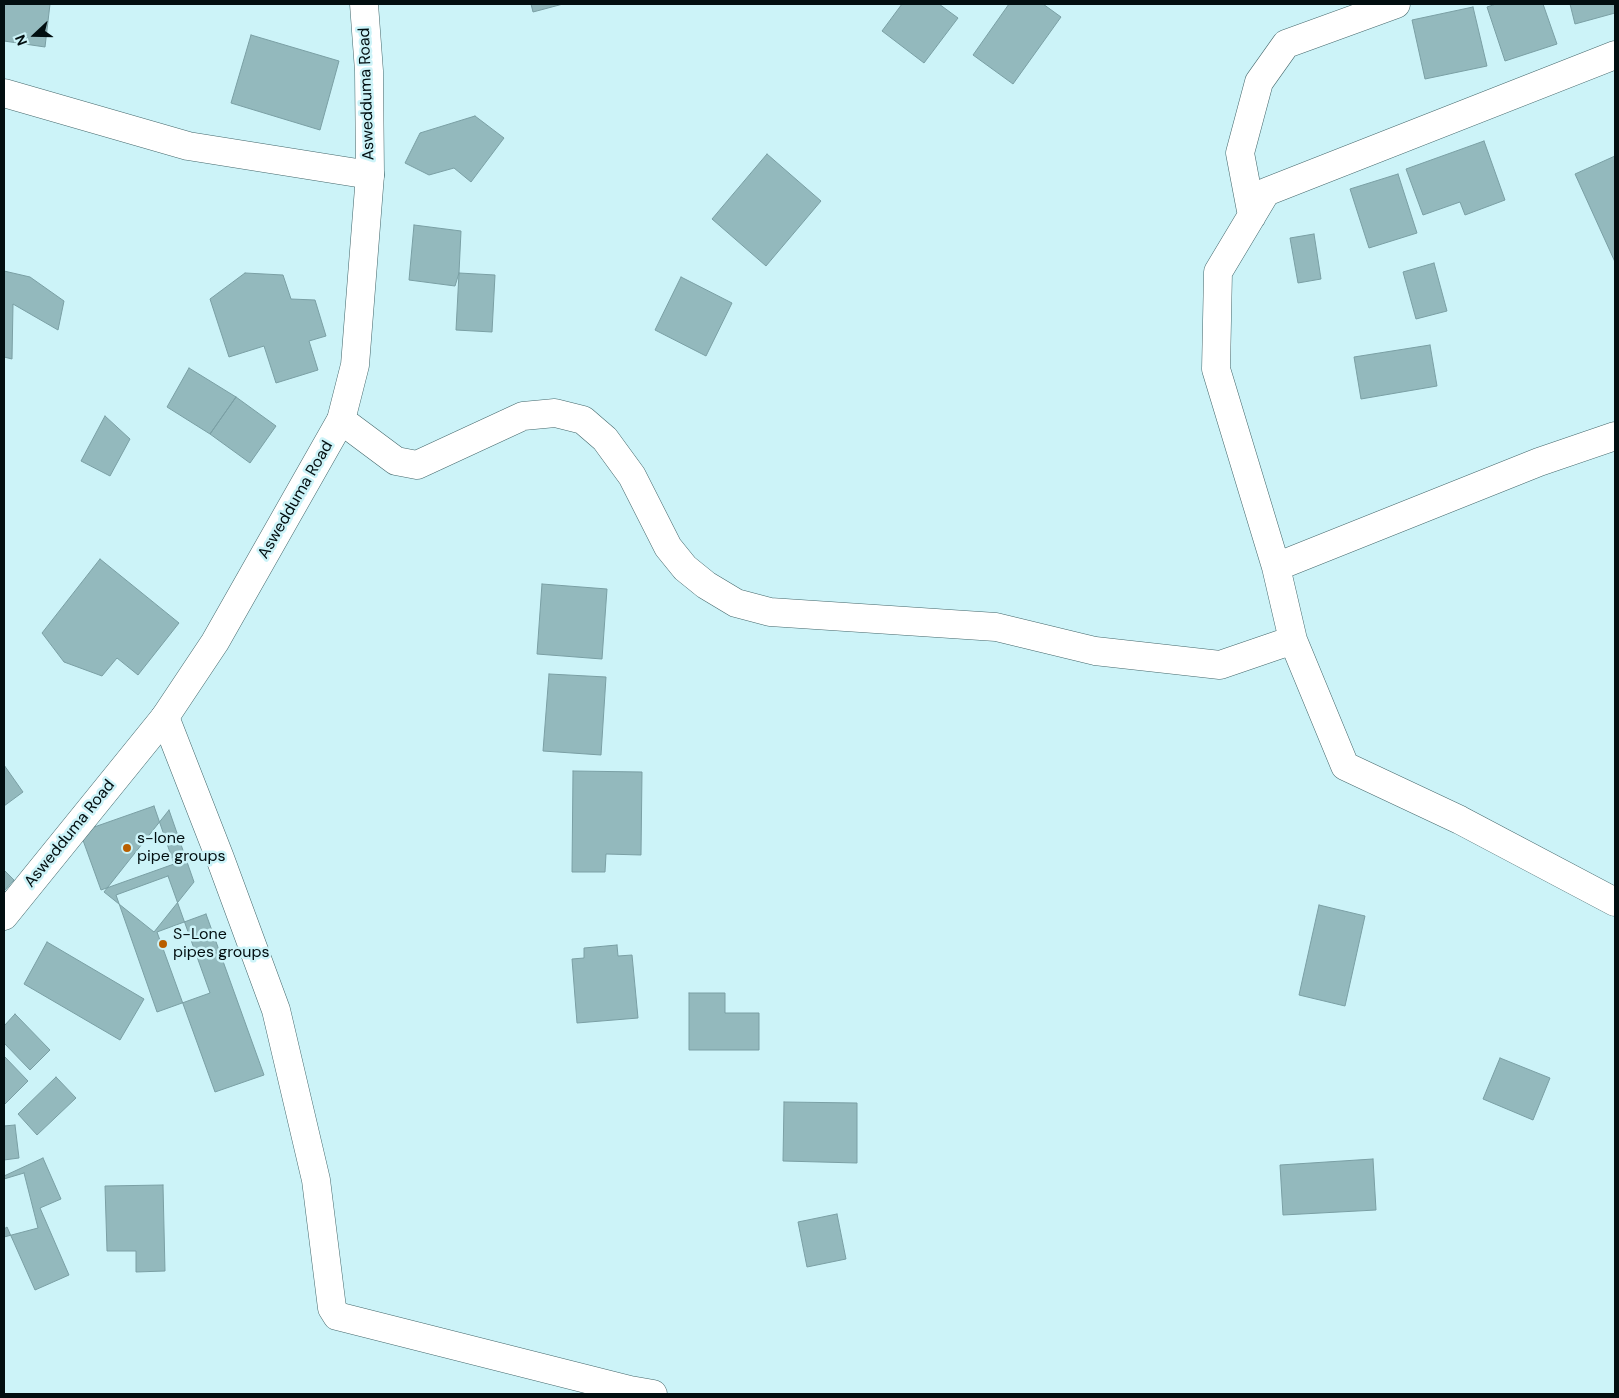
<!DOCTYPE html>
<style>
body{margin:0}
#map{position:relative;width:1619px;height:1398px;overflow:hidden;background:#ccf3f8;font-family:"DM Sans",sans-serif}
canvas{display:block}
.frame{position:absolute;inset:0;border:5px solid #020e10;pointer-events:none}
.north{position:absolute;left:10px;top:10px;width:50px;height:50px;-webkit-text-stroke:4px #ccf3f8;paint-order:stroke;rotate:249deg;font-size:14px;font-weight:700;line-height:20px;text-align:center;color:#020e10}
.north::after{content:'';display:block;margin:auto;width:18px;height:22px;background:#020e10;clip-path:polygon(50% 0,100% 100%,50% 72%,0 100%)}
</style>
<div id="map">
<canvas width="1619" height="1398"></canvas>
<div class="frame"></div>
<div class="north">N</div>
</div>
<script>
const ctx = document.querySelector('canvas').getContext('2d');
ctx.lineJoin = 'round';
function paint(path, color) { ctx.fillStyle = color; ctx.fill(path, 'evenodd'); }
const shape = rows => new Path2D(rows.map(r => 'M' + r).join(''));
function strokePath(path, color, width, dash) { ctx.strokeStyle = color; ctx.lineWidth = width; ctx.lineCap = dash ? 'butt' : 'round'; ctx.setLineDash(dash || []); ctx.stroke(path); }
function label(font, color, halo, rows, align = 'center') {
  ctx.font = font + ' "DM Sans",sans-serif'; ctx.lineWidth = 5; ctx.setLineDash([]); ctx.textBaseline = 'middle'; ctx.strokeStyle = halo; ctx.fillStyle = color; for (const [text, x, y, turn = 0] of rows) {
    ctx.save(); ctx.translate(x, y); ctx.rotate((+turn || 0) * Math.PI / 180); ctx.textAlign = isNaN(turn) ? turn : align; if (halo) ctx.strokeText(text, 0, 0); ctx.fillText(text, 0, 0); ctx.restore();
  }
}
const building = shape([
 [4,4,50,4,45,47,4,41,4,4],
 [531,4,563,4,533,12,531,4],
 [902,4,939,4,958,18,924,63,882,31,902,4],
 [1009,4,1043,4,1061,17,1013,84,973,55,1009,4],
 [1496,4,1543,4,1557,44,1505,61,1487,7,1496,4],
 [1570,4,1615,4,1615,13,1575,24,1570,4],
 [1473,7,1487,66,1425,79,1412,20,1473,7],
 [251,35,339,61,320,130,231,103,251,35],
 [475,116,504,138,471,182,454,168,429,175,405,163,420,133,475,116],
 [1484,141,1505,200,1465,215,1460,202,1423,215,1406,169,1484,141],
 [767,154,821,201,766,266,712,219,767,154],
 [1615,156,1615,262,1575,174,1615,156],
 [1398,174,1417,233,1369,248,1350,189,1398,174],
 [414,225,461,231,459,273,455,286,409,280,414,225],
 [1314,234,1321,279,1298,283,1290,238,1314,234],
 [1434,263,1447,311,1416,319,1403,272,1434,263],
 [4,271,30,277,64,301,58,330,13,304,12,359,4,357,4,271],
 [245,273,283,275,291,299,315,300,326,336,309,341,318,370,276,383,264,346,229,357,210,299,245,273],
 [459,273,495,275,492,332,456,330,459,273],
 [681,277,732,303,706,356,655,330,681,277],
 [1430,345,1437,386,1361,399,1354,357,1430,345],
 [189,368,236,397,210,434,167,407,189,368],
 [236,397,276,426,250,463,210,434,236,397],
 [105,416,130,439,110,476,81,461,105,416],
 [100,559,179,623,138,675,117,658,102,676,64,662,42,633,100,559],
 [542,584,607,589,602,659,537,654,542,584],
 [549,674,606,677,601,755,543,751,549,674],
 [4,765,23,792,4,806,4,765],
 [573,771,642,772,641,855,606,854,605,872,572,872,573,771],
 [154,806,174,864,101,890,80,832,154,806],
 [169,810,194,882,154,932,104,892,169,810],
 [4,870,14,880,4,891,4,870],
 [168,876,210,993,157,1012,116,895,168,876],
 [1319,905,1365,916,1345,1006,1299,995,1319,905],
 [206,914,264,1075,215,1092,157,932,206,914],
 [47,942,144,999,120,1040,24,984,47,942],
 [617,945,618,956,632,955,638,1018,577,1023,572,959,584,958,584,948,617,945],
 [689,993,725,993,725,1013,759,1013,759,1050,689,1050,689,993],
 [15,1014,50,1050,30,1070,4,1043,4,1026,15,1014],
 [4,1056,28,1081,4,1105,4,1056],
 [1500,1058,1550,1078,1533,1120,1483,1099,1500,1058],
 [56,1077,76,1098,37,1135,18,1114,56,1077],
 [784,1102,857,1103,857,1163,783,1161,784,1102],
 [15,1125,19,1158,4,1160,4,1126,15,1125],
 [43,1158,61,1199,40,1208,69,1275,35,1290,7,1227,4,1229,4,1176,43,1158],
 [1373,1159,1376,1210,1283,1215,1280,1165,1373,1159],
 [24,1173,38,1228,4,1237,4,1179,24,1173],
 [163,1185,165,1271,136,1272,136,1251,107,1251,105,1186,163,1185],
 [837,1214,846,1259,807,1267,798,1222,837,1214]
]);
const minor = shape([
 [4,93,188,146,370,175],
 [1252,216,1240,153,1259,82,1286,44,1396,4],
 [341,420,396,461,417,465,523,416,555,413,583,420,605,439,632,476,668,547,685,568,706,585,736,603,770,612,996,627,1095,651,1220,665,1293,640],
 [1615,436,1539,462,1276,567,1293,640,1345,766,1460,820,1615,902],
 [1276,567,1216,369,1218,272,1266,192,1615,55],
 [165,717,220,858,276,1010,316,1180,332,1308,337,1316,630,1390,653,1394]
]);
const tertiary = shape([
 [4,916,165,717,215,642,341,420,355,365,370,175,369,71,364,4]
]);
const markers = [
 [127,848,5,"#b95f00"],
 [163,944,5,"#b95f00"]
];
const streetNames = [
 ["Aswedduma Road",367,94,-92],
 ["Aswedduma Road",296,500,-60],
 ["Aswedduma Road",70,834,-51]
];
const poiNames = [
 ["s-lone",137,839],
 ["pipe groups",137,857],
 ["S-Lone",173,935],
 ["pipes groups",173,953]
];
paint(building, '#93b9bd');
strokePath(building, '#7a9fa4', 1);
strokePath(minor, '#44676b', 29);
strokePath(tertiary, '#44676b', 29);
strokePath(minor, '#fff', 28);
strokePath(tertiary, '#fff', 28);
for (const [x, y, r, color] of markers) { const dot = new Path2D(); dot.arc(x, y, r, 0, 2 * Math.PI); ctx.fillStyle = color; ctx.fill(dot); strokePath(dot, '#ccf3f8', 2); }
label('16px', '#020e10', '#ccf3f8', streetNames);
label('16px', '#020e10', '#ccf3f8', poiNames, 'left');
</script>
